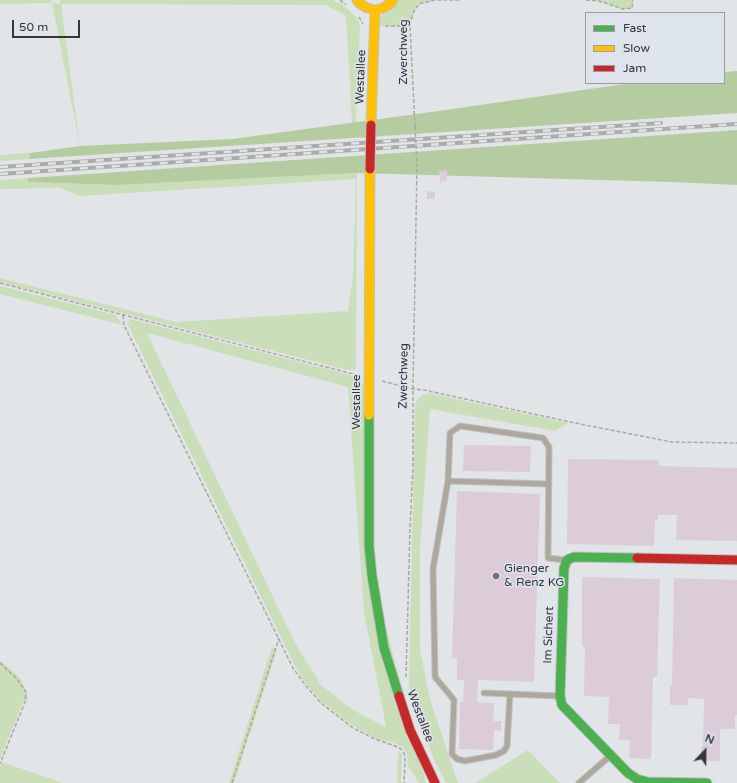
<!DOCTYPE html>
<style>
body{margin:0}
#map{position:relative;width:737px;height:783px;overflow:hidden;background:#e2e5e8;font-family:"Varela Round",sans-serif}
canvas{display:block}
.legend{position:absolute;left:585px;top:12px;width:140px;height:72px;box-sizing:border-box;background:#dee4ec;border:1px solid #9a9ea4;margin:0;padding:5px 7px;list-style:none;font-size:12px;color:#343639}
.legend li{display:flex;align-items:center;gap:8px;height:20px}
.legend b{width:20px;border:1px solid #9a9ea4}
.north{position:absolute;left:685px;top:731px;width:40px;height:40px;-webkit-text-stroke:3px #dee4ec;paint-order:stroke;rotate:22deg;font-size:11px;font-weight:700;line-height:16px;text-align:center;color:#343639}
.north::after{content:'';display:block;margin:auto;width:14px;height:18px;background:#343639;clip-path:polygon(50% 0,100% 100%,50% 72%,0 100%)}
.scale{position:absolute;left:12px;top:20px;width:68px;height:18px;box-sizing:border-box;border:2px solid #343639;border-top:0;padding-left:5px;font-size:12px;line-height:14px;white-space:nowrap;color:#343639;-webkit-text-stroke:3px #dee4ec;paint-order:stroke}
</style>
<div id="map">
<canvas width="737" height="783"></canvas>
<ul class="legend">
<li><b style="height:5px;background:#4caf50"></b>Fast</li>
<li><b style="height:5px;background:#ffc107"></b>Slow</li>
<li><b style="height:5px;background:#c62828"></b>Jam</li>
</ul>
<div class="north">N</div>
<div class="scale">50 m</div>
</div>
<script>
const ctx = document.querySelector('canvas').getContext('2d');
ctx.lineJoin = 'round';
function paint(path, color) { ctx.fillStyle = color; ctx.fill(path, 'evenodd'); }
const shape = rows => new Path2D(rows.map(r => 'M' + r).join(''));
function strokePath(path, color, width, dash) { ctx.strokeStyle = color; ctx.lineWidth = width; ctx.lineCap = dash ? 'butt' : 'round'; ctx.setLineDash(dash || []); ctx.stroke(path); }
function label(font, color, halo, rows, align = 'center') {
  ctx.font = font + ' "Varela Round",sans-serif'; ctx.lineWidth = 3; ctx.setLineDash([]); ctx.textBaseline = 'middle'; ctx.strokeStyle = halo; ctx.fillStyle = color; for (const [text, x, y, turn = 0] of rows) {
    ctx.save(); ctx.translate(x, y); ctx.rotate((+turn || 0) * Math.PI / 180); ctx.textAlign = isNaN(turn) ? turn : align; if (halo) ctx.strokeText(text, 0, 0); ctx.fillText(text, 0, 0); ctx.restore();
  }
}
const green = shape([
 [0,0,51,0,52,3,60,4,60,0,335,0,335,2,341,3,357,18,360,26,356,122,352,123,346,16,326,5,61,4,80,146,52,3,0,4],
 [393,0,460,0,435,0,419,4,413,13,410,26,374,26],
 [586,0,633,0,632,8,623,9,599,1],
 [30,153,29,159,0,161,0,155],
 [357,173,356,369,348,370,0,282,0,278,176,322,348,311,353,276,356,179,80,196,60,188,0,189,0,180,28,178,28,182,116,185],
 [0,286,116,315,123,325,0,294],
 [130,319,347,374,357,378,364,385,365,546,426,783,419,783,407,764,408,760,406,752,402,747,394,743,377,739,355,727,337,714,322,702,307,685,296,668,127,323],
 [147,333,348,387,364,612,386,727,353,710,321,685,295,643],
 [424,394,432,394,568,423,555,431,430,409,420,549,420,651,431,703,458,783,446,783,436,764,416,713,409,687,415,404,419,397],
 [272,647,277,650,234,783,229,783],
 [0,660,20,678,27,692,28,701,24,700,0,759],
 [528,750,560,783,475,783],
 [398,751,402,755,401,783,397,783],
 [2,762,63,783,0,783,0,768]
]);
const forest = shape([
 [737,71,737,113,29,159,30,153,80,146,232,139,446,110,631,83,724,83,724,72],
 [737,130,737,185,670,182,357,173,116,185,28,182,28,178]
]);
const building = shape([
 [447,170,447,181,440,182,439,171],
 [427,191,435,192,435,199,427,199],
 [464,445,531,446,530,472,463,471],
 [568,459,659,460,659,466,737,468,737,541,676,540,677,515,658,515,658,520,655,520,654,546,567,544],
 [457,491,540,494,534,682,478,680,477,702,494,703,493,721,501,721,501,731,494,730,493,750,459,749,460,702,463,702,464,680,457,680,457,658,452,658],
 [582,577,660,579,657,677,653,677,651,759,629,758,630,740,619,740,620,724,608,724,609,697,584,696,585,647,582,646],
 [674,578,737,580,737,715,735,715,735,729,720,729,720,761,701,761,701,746,703,746,704,699,688,698,688,705,670,705,670,685,672,685]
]);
const path = shape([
 [340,0,346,5],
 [586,0,599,1,623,9,632,8,633,0],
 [359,17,363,24],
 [385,26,409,26],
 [415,127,410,26,413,13,419,4,435,0,460,0],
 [0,283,357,375],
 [123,315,124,325,293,668,306,686,321,703,353,728,375,739,395,746,401,749,404,753,405,759,404,783],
 [382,381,413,389,424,390,570,422,672,442,737,443],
 [0,663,17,679,26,692,25,702,0,764],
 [406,677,410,529,413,465,413,389,417,165],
 [232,783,279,638]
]);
const lane = shape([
 [448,481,549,484],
 [484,693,559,696],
 [510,694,507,746,504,751,496,755,465,761,457,759,452,754,454,700,435,677,433,569,448,481,450,433,460,426,543,438,549,447,548,558,565,560],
 [579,783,610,756]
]);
const fast = shape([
 [369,415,369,546,372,576,384,648,399,696],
 [637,558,574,557,567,560,564,568,560,696,562,705,628,773,637,779,648,782,707,783]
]);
const slow = shape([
 [357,0,359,3,367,8,375,10,383,8,391,3,393,0],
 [371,125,375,10],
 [369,415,370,169]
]);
const jam = shape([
 [637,558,737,560],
 [399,696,410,730,435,783]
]);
const rail = shape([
 [0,167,661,123],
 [0,174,737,124]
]);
const pathBridge = shape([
 [415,127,417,165]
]);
const jamBridge = shape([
 [370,169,371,125]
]);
const markers = [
 [496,576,4,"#717376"]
];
const streetNames = [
 ["Zwerchweg",404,52,-90],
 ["Westallee",361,77,-88],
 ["Zwerchweg",404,376,-89],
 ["Westallee",357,402,-90],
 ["Im Sichert",549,635,-88],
 ["Westallee",420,716,69]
];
const poiNames = [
 ["Gienger",504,569],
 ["& Renz KG",504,583]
];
paint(green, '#cadeb9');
paint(forest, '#b5cca1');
paint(building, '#dbccd8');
strokePath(lane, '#c0c2c4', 7);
strokePath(fast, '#c0c2c4', 11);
strokePath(slow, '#c0c2c4', 11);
strokePath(jam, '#c0c2c4', 11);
strokePath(path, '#aba8a1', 1.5, [4, 2]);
strokePath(lane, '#ada89b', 5);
strokePath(fast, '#4caf50', 9);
strokePath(slow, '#ffc107', 9);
strokePath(jam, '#c62828', 9);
strokePath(rail, '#adaba7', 4);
strokePath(rail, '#dee4ec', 2.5, [8]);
strokePath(jamBridge, '#c0c2c4', 11, []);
strokePath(pathBridge, '#aba8a1', 1.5, [4, 2]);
strokePath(jamBridge, '#c62828', 9);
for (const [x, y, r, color] of markers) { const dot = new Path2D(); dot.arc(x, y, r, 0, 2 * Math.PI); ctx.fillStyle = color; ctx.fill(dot); strokePath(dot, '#dee4ec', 1.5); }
label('12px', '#343639', '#dee4ec', streetNames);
label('12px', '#343639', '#dee4ec', poiNames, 'left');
</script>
